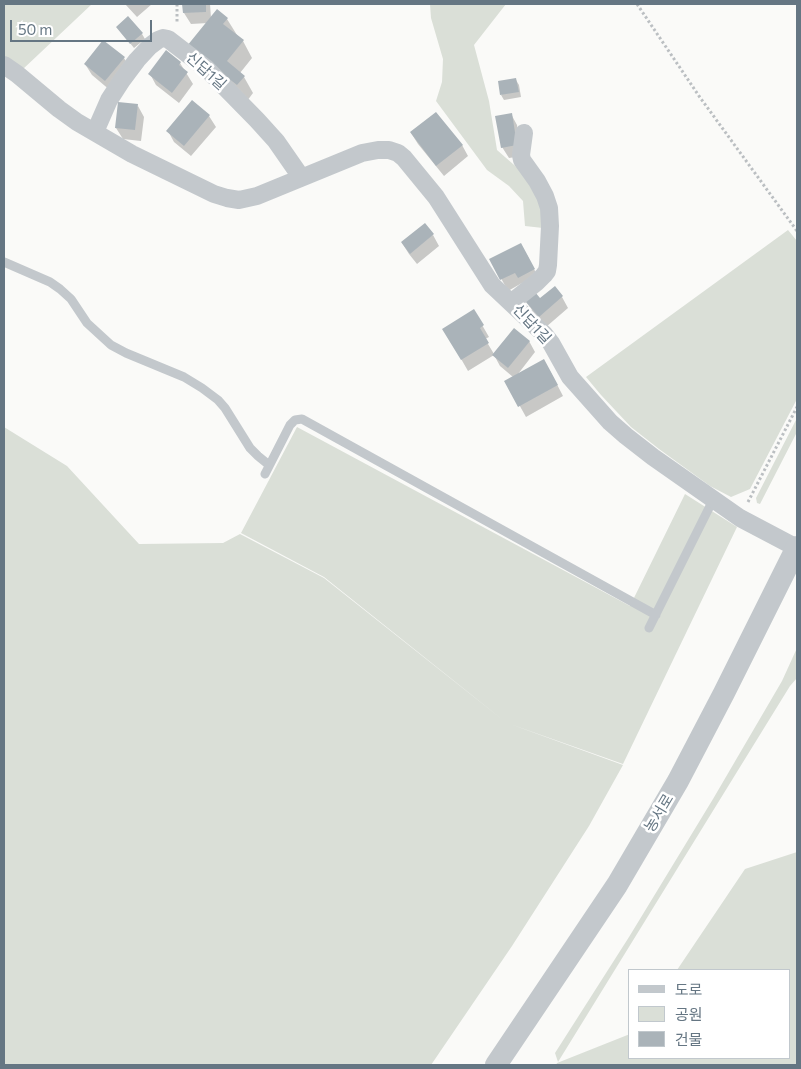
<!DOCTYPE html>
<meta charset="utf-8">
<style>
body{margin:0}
#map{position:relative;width:801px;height:1069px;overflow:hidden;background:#fafaf8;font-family:Commissioner,"Noto Sans KR",sans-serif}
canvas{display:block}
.frame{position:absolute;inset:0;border:5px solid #657683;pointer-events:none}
.legend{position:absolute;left:628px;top:969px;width:162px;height:90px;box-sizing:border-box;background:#fff;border:1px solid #c1c8cd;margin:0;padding:6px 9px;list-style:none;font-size:15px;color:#657683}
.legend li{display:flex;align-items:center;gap:10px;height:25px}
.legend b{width:25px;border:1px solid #c1c8cd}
.scale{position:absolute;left:10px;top:20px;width:142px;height:22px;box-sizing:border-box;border:2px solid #657683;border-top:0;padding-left:6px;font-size:15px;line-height:18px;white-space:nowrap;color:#657683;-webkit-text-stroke:4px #fff;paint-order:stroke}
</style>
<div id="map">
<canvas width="801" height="1069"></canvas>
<div class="frame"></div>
<ul class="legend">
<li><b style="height:6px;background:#c3c8cc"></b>도로</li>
<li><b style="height:14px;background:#dadfd7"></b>공원</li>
<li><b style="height:14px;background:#aab3b9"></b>건물</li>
</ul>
<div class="scale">50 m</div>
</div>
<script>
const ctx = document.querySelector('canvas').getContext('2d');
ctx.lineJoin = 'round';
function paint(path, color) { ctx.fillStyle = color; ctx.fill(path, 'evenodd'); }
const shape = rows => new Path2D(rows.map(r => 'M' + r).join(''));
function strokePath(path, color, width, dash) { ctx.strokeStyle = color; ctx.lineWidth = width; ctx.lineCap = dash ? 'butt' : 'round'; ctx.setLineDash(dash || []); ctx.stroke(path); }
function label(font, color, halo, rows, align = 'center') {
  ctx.font = font + ' Commissioner,"Noto Sans KR",sans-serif'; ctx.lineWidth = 5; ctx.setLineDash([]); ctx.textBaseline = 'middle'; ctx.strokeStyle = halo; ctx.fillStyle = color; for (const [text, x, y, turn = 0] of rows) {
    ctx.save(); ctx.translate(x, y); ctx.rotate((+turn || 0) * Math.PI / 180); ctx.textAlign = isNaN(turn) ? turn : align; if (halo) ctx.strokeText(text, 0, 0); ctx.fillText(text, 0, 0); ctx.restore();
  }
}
const green = shape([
 [4,4,92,4,22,70,4,57],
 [430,4,506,4,474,45,489,101,497,150,521,171,540,200,543,228,525,226,523,201,509,186,487,170,436,101,442,82,443,59,431,18],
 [788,230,797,241,797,399,750,489,731,497,710,486,659,449,631,427,601,395,586,377],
 [797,418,797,432,760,504,757,503,756,498],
 [4,427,67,466,139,544,223,543,240,534,324,578,508,724,324,577,241,533,297,427,630,606,685,494,737,527,623,764,510,724,623,765,589,826,512,946,431,1065,4,1065],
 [797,648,797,678,790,686,558,1062,555,1053,629,937,713,799,782,681],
 [797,852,797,1065,556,1065,557,1063,630,1034,630,1058,790,1058,790,970,677,970,745,869]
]);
const shadow = shape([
 [125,4,152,4,137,17],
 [184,4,210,4,211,18,227,19,237,35,243,41,252,58,240,73,244,77,253,93,247,101,199,62,208,23,191,24,184,13],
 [117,27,142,34,145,39,134,48],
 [166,52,180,63,193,84,179,103,156,85,150,74],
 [124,58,130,69,111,91,92,75,85,64],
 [516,80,519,85,521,97,504,100,501,95],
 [193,102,209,116,216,127,191,156,174,142,168,131],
 [138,106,144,117,141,141,123,139,116,128],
 [511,114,517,125,522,156,509,158,502,147],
 [411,133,462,145,468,156,444,176,418,144],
 [433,235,439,246,417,264,409,254,402,243],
 [527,255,540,281,522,283,508,291,491,260],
 [554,288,562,297,568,308,546,327,533,312,526,301,540,300],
 [474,311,489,337,485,339,494,354,529,341,535,352,518,374,550,371,563,396,526,417,506,381,513,377,500,366,494,355,468,371,444,329]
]);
const building = shape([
 [182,4,206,4,206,12,183,13],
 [217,9,228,18,223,24,244,40,227,61,245,76,237,85,187,46],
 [128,16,143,33,130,44,116,27],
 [103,40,125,57,105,81,84,64],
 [166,50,181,62,179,65,188,72,172,93,148,74],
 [516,78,519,92,500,95,498,81],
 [192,100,210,115,184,146,166,131],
 [118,102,138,104,135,130,115,128],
 [436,112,463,145,436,166,410,132],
 [512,113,517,145,501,148,495,116],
 [425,223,434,234,410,254,401,242],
 [521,243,535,269,518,278,515,273,500,280,489,259],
 [555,286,563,296,539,317,525,301,535,292,540,298],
 [474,309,484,325,480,328,489,343,461,360,442,329],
 [514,328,530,341,508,368,492,355],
 [544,359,558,385,518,407,504,381]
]);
const path = shape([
 [177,4,177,24],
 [637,4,699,96,797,231],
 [748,502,797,407]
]);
const service = shape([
 [4,262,50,282,60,289,71,299,87,323,111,345,126,353,184,377,202,388,218,400,225,408,250,448,258,456,269,465],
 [265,474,290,425,295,420,302,419,656,615],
 [649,628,713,500]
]);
const minor = shape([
 [4,65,17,74,59,109,77,122,132,154,214,194,227,198,239,200,257,196,362,153,378,150,389,150,398,153,404,158,436,197,492,285,544,334,551,343,570,377,610,422,626,436,653,457,740,518,797,548],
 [95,132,109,100,122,80,137,60,150,46,158,40,163,38,168,39,207,69,257,120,276,141,301,177],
 [512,302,537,282,544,275,547,271,548,265,550,226,549,208,545,196,537,181,522,160,521,155,524,133]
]);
const tertiary = shape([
 [496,1065,617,885,678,781,724,693,797,547]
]);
const streetNames = [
 ["신답1길",206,71,42],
 ["신답1길",532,324,47],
 ["농서로",659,813,-59]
];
paint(green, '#dadfd7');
paint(shadow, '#0003');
paint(building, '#aab3b9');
strokePath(path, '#bbbfc2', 3, [2.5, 2.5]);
strokePath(service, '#c3c8cc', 9);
strokePath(minor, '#c3c8cc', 18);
strokePath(tertiary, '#c3c8cc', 22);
label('15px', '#657683', '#fff', streetNames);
</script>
